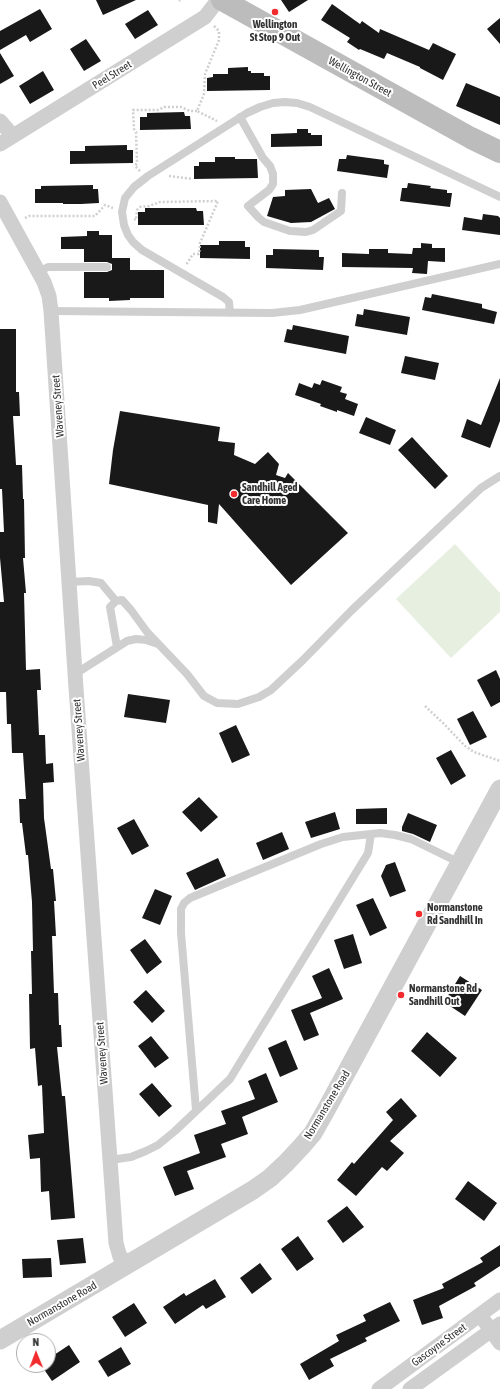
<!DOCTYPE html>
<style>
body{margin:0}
#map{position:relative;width:500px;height:1389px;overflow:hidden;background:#fff;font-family:"Asap Condensed",sans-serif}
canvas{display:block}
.north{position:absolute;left:16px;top:1333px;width:40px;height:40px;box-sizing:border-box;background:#fff;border:1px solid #adadad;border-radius:50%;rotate:359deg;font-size:11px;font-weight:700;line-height:16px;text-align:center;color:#323232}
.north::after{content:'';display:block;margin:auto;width:14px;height:18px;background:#f22b2e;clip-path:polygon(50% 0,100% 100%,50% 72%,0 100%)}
</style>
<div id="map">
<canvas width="500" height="1389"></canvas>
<div class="north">N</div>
</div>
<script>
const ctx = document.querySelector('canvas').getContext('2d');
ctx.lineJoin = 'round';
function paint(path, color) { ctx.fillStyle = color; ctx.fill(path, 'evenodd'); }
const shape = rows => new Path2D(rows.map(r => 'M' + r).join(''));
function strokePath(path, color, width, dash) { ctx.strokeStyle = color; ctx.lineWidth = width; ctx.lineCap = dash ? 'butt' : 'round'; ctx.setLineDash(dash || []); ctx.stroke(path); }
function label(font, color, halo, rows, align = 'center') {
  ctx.font = font + ' "Asap Condensed",sans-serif'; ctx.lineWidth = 4; ctx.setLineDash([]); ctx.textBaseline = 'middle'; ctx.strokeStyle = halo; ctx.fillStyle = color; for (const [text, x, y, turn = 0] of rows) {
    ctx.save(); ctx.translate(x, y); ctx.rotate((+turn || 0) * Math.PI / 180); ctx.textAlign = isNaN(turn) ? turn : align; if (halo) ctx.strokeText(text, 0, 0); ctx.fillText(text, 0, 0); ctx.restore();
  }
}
const green = shape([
 [455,544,500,593,500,612,451,658,396,599]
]);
const building = shape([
 [96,0,136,0,103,15],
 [281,0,308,0,289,12],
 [332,4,360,24,362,21,379,33,380,29,429,50,433,43,456,54,443,80,420,68,420,67,387,53,384,59,360,49,359,50,347,42,350,38,321,20],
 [40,9,52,29,30,42,26,35,0,50,0,31],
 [148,10,158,25,135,39,125,24],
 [500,18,500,44,487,29],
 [86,39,101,61,84,71,70,49],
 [0,53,14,76,0,84],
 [248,67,248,71,251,71,251,73,264,73,264,76,270,76,270,90,207,91,207,78,213,77,213,74,228,74,228,68],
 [43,71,54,90,30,104,19,86],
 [466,83,500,97,500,125,456,106],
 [184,112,185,116,190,116,191,129,140,130,140,117,147,117,147,113],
 [297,129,308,129,308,133,311,133,311,135,322,135,322,146,271,147,271,134,297,133],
 [127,145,127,150,133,150,133,163,70,164,70,151,85,151,85,146],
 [347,155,384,160,384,164,389,165,387,178,337,171,339,159,346,159],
 [215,157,235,157,235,159,257,159,258,178,194,179,194,166,199,166,199,162,215,162],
 [408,183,431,186,430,188,447,190,447,193,452,193,450,207,400,201,402,188,407,188],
 [93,185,93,189,98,189,99,203,81,204,63,204,63,203,35,203,35,189,41,189,41,186],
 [311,189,318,203,329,198,335,209,311,222,291,223,267,216,273,197,285,196,285,190],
 [145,208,196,208,197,211,203,211,204,225,138,225,138,212,145,212],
 [483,214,498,216,500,218,500,235,462,230,464,217,482,220],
 [87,231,99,231,99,235,112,235,112,258,130,258,130,270,164,270,164,298,130,298,130,300,109,301,109,298,84,298,84,272,107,272,112,270,112,264,107,262,84,262,84,249,61,249,61,237,87,236],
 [219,241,245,241,245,247,250,247,250,259,200,258,200,245,219,245],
 [421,243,432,244,432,248,445,248,445,262,428,261,427,274,412,273,413,268,342,267,342,253,369,254,369,249,388,249,388,253,412,254,413,248,421,248],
 [273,249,319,250,319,257,324,257,323,270,266,268,266,255,273,255],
 [432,294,482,304,482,308,497,312,494,324,422,310,425,297,431,298],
 [364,309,410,317,407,335,355,326,357,314,363,315],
 [293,325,349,336,346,354,284,342,287,329,292,330],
 [0,329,16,329,16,392,19,392,20,416,13,416,16,465,22,465,23,499,24,499,25,558,23,558,26,593,24,593,26,670,40,669,41,690,37,690,39,735,45,735,46,764,53,763,54,782,43,783,44,818,51,869,53,869,56,901,54,901,56,936,52,936,54,993,58,993,59,1025,61,1025,62,1047,57,1047,62,1096,65,1096,75,1218,51,1220,49,1191,41,1192,40,1158,30,1159,28,1135,44,1133,42,1085,38,1086,35,1048,30,1049,29,994,32,994,31,951,33,951,32,902,28,855,26,855,22,823,20,823,19,799,26,799,23,753,12,753,11,724,7,724,6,692,0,692,0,602,4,602,0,558,0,532,4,532,2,489,0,489],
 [405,356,439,363,435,380,401,373],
 [500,378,500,421,490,448,461,437,467,419,481,425],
 [322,380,342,387,340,392,347,394,345,399,358,404,354,416,337,410,337,412,320,406,321,404,295,395,299,383,312,388,314,383,320,385],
 [120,411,220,427,218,441,235,443,234,455,255,464,268,452,279,464,276,475,285,478,288,473,348,533,291,585,219,504,217,524,208,522,208,505,109,484,113,450],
 [366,417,396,430,390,445,359,433],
 [412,437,448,476,435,489,398,450],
 [496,670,500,679,500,702,491,707,477,680],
 [128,694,170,700,166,723,124,717],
 [473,711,487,737,470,745,457,719],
 [236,725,250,755,232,763,219,733],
 [451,750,466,776,451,785,436,758],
 [199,797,218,817,201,832,182,812],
 [387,808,387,824,356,824,356,809],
 [335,812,340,829,311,838,305,822],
 [408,813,437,825,430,842,413,834,402,831,402,827],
 [134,819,149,846,132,855,117,828],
 [282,832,289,849,263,860,256,843],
 [218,858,226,876,195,890,186,873],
 [395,862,406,891,390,897,381,876,386,865],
 [155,889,172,896,160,925,142,918],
 [373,898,387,928,370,936,356,905],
 [353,934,362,963,344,969,334,940],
 [145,939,162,962,147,974,130,950],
 [329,968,343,999,310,1013,319,1035,304,1041,291,1010,322,998,312,976],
 [460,976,482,990,465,1016,444,1002],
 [146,990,165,1011,152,1023,133,1002],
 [427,1032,457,1058,440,1077,411,1051],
 [151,1036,169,1058,155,1068,138,1046],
 [286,1040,298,1069,280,1077,268,1048],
 [266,1073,278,1102,242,1117,248,1134,221,1144,226,1157,187,1171,194,1189,175,1196,163,1167,200,1153,194,1135,226,1124,221,1111,255,1099,248,1081],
 [152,1083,172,1106,159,1117,139,1094],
 [401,1098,417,1116,390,1141,404,1153,387,1171,382,1167,356,1196,337,1180,352,1162,354,1164,393,1120,386,1112],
 [468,1181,497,1203,484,1221,455,1199],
 [347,1206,364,1227,343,1243,327,1221],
 [298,1236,314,1259,297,1271,281,1249],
 [83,1238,86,1263,60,1265,57,1240],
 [500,1245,500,1266,474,1283,476,1286,439,1306,443,1318,422,1325,413,1300,444,1288,442,1284,483,1262,480,1258],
 [51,1258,52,1277,23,1278,22,1259],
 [260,1263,272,1279,252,1294,240,1278],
 [215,1279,226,1297,206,1309,203,1305,175,1324,163,1307,184,1293,186,1296],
 [390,1302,400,1321,365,1338,367,1341,330,1359,334,1366,309,1380,300,1364,339,1341,336,1335,366,1321,363,1315],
 [134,1303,147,1323,125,1337,112,1317],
 [69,1345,80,1362,52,1381,41,1365,48,1365,48,1359],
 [121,1347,131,1364,108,1377,98,1361]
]);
const path = shape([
 [179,1,180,0],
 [214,26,219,31,219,40,205,74,204,94,197,111,217,121],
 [140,171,135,166,137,163,136,132,134,129,133,110,158,110,164,107,181,107,190,111,197,111],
 [169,176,193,179],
 [25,218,29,216,95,216,105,205,113,208],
 [134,219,136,220,137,210,140,207,149,206,160,202,218,201,200,243,199,254,193,254,186,265],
 [425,706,445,725,465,746,474,752,500,761]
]);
const service = shape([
 [240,117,263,158,270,166,273,174,273,184,269,190,248,206,259,218,264,222,290,231,306,232,313,230,341,211,342,193],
 [38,272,48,267,107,267],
 [51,311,272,313,300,310,500,264],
 [230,313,229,302,223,297,142,250,133,242,128,235,124,225,122,212,125,198,134,187,148,176,247,113,260,107,273,103,285,102,297,103,310,107,500,197],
 [69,582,89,581,101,583,116,601],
 [117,647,110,607,116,601,122,600,131,610,147,632,187,674,204,696,217,703,238,704,259,697,271,690,303,660,352,610,481,488,500,476],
 [75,674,127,641,136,639,146,640,158,644],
 [196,1110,181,933,181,909,184,903,190,898,321,844,343,837,380,833,395,835,411,839,460,863],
 [110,1160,131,1157,146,1151,158,1145,175,1131,230,1079,368,853,371,834]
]);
const minor = shape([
 [0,121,13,136],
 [0,144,205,17,218,0],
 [0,202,44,282,49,296,51,311,76,688,116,1243,120,1257,130,1264],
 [485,1322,500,1343],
 [379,1389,500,1300],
 [410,1389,500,1324]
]);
const tertiary = shape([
 [0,1340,253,1190,270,1178,286,1163,301,1147,313,1133,326,1110,500,789]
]);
const secondary = shape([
 [222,0,471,138,500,152]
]);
const markers = [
 [275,12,4,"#f22b2e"],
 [234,494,4,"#f22b2e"],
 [419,914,4,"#f22b2e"],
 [401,995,4,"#f22b2e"]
];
const poiNames = [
 ["Wellington",275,25,"center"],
 ["St Stop 9 Out",275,38,"center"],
 ["Sandhill Aged",242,488],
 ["Care Home",242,501],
 ["Normanstone",427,908],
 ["Rd Sandhill In",427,921],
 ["Normanstone Rd",409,989],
 ["Sandhill Out",409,1002]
];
const streetNames = [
 ["Peel Street",112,75,-32],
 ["Wellington Street",360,77,29],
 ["Waveney Street",58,406,-94],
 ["Waveney Street",79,730,-94],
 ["Waveney Street",102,1053,-94],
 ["Normanstone Road",327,1105,-59],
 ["Normanstone Road",62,1304,-30],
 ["Gascoyne Street",439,1345,-36]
];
paint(green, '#e7efe0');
paint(building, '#191919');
strokePath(path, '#cfcfcf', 2.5, [2, 2]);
strokePath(service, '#cfcfcf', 8);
strokePath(minor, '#cfcfcf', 15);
strokePath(tertiary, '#cfcfcf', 19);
strokePath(secondary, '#bcbcbc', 22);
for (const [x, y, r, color] of markers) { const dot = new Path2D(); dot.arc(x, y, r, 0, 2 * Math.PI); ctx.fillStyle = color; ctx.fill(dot); strokePath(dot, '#fff', 1.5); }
label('bold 11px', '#323232', '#fff', poiNames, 'left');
label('11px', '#323232', '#fff', streetNames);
</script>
